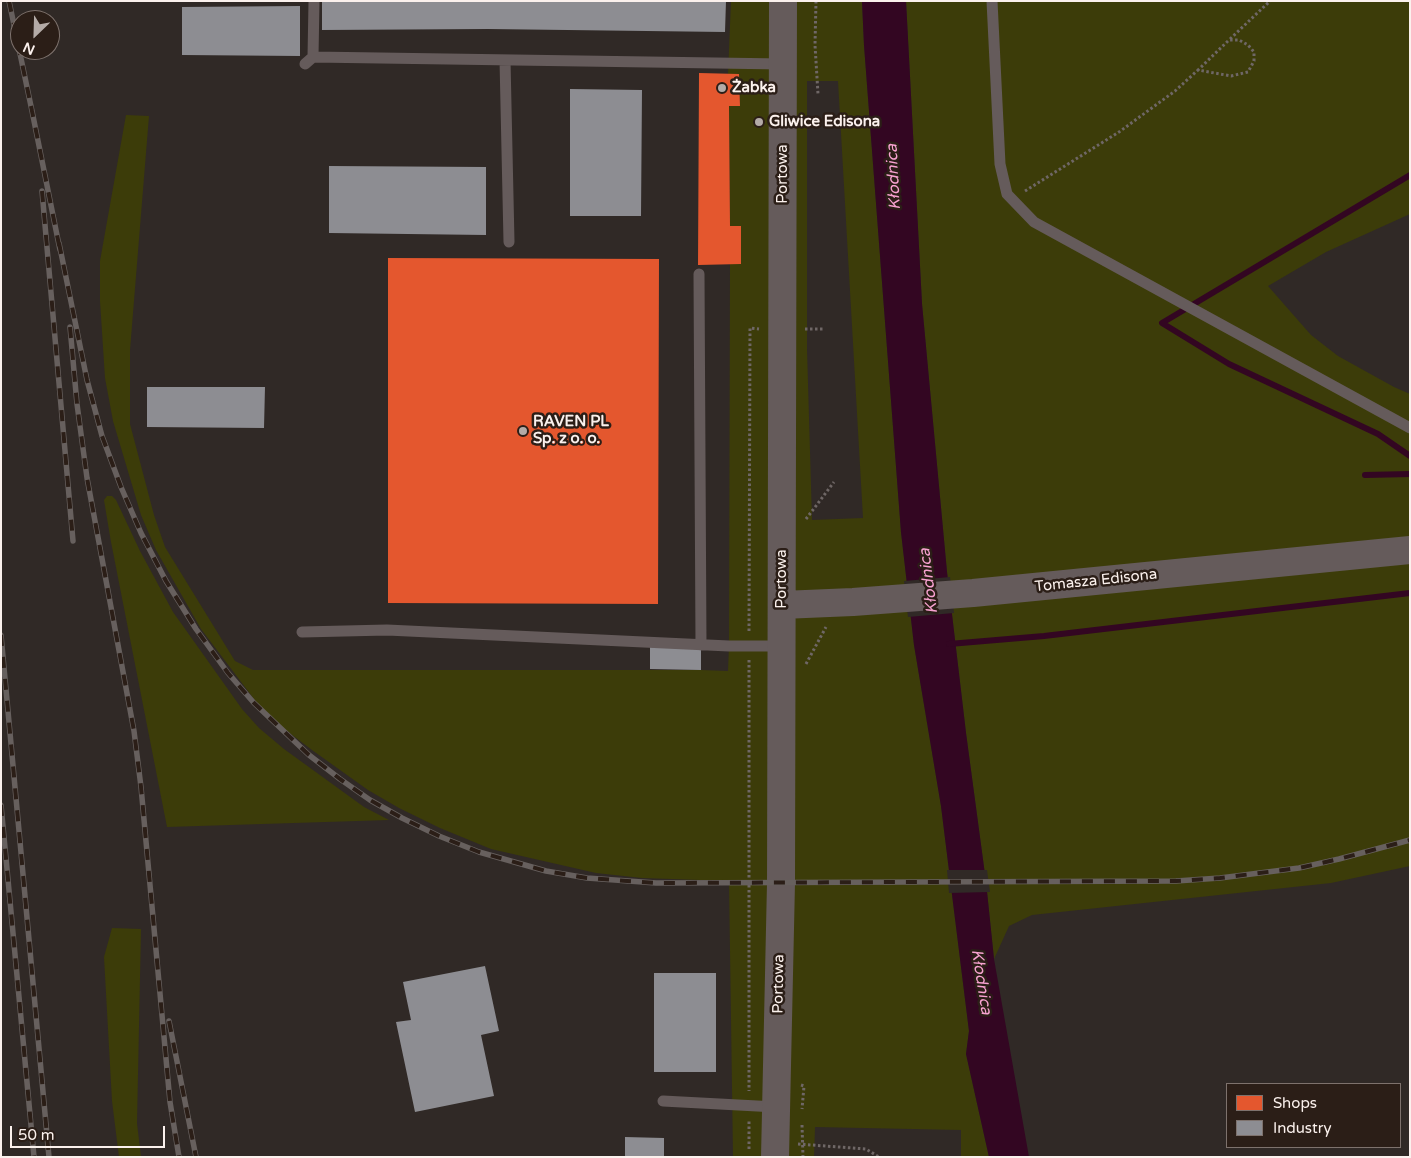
<!DOCTYPE html>
<meta charset="utf-8">
<style>
body{margin:0}
#map{position:relative;width:1411px;height:1158px;overflow:hidden;background:#302926;font-family:"Varela Round",sans-serif}
canvas{display:block}
.frame{position:absolute;inset:0;border:2px solid #fbf1ed;pointer-events:none}
.legend{position:absolute;left:1226px;top:1083px;width:175px;height:65px;box-sizing:border-box;background:#2b1e17;border:1px solid #7e726d;margin:0;padding:6px 9px;list-style:none;font-size:15px;color:#fbf1ed}
.legend li{display:flex;align-items:center;gap:10px;height:25px}
.legend b{width:25px;border:1px solid #7e726d}
.north{position:absolute;left:10px;top:10px;width:50px;height:50px;box-sizing:border-box;background:#2b1e17;border:1px solid #7e726d;border-radius:50%;rotate:204deg;font-size:14px;font-weight:700;line-height:20px;text-align:center;color:#fbf1ed}
.north::after{content:'';display:block;margin:auto;width:18px;height:22px;background:#b4aba7;clip-path:polygon(50% 0,100% 100%,50% 72%,0 100%)}
.scale{position:absolute;left:10px;top:1126px;width:155px;height:22px;box-sizing:border-box;border:2px solid #fbf1ed;border-top:0;padding-left:6px;font-size:15px;line-height:18px;white-space:nowrap;color:#fbf1ed;-webkit-text-stroke:4px #2b1e17;paint-order:stroke}
</style>
<div id="map">
<canvas width="1411" height="1158"></canvas>
<div class="frame"></div>
<ul class="legend">
<li><b style="height:14px;background:#e4572e"></b>Shops</li>
<li><b style="height:14px;background:#8d8d92"></b>Industry</li>
</ul>
<div class="north">N</div>
<div class="scale">50 m</div>
</div>
<script>
const ctx = document.querySelector('canvas').getContext('2d');
ctx.lineJoin = 'round';
function paint(path, color) { ctx.fillStyle = color; ctx.fill(path, 'evenodd'); }
const shape = rows => new Path2D(rows.map(r => 'M' + r).join(''));
function strokePath(path, color, width, dash) { ctx.strokeStyle = color; ctx.lineWidth = width; ctx.lineCap = dash ? 'butt' : 'round'; ctx.setLineDash(dash || []); ctx.stroke(path); }
function label(font, color, halo, rows, align = 'center') {
  ctx.font = font + ' "Varela Round",sans-serif'; ctx.lineWidth = 5; ctx.setLineDash([]); ctx.textBaseline = 'middle'; ctx.strokeStyle = halo; ctx.fillStyle = color; for (const [text, x, y, turn = 0] of rows) {
    ctx.save(); ctx.translate(x, y); ctx.rotate((+turn || 0) * Math.PI / 180); ctx.textAlign = isNaN(turn) ? turn : align; if (halo) ctx.strokeText(text, 0, 0); ctx.fillText(text, 0, 0); ctx.restore();
  }
}
const green = shape([
 [731,1,862,1,864,45,901,532,914,645,941,806,969,1031,966,1054,989,1157,961,1157,961,1130,815,1127,814,1157,733,1157,729,881,642,878,596,873,491,849,440,828,399,808,368,790,312,750,279,725,257,703,201,629,156,550,141,515,113,421,105,378,100,301,100,261,126,115,149,116,130,350,130,424,154,515,165,547,235,661,253,670,701,670,728,671,729,646,730,263,741,264,741,227,730,226,729,106,740,106,739,74,728,74],
 [807,81,838,81,863,518,812,520,807,349],
 [906,1,1410,1,1410,214,1326,252,1268,286,1311,335,1338,356,1394,387,1410,394,1410,866,1331,883,1032,915,1009,926,994,959,986,882,966,733,947,572,922,304],
 [107,496,112,496,116,500,140,551,173,612,242,709,259,728,284,749,364,807,389,820,167,827,111,542,104,500],
 [112,928,141,929,137,1123,141,1157,119,1157,112,1101,104,957]
]);
const water = shape([
 [862,1,906,1,922,304,947,572,966,733,986,882,994,959,1029,1157,989,1157,966,1054,969,1031,941,806,914,645,901,532,864,45]
]);
const pier = shape([
 [950,577,954,613,908,617,904,581],
 [947,870,987,870,990,892,949,893]
]);
const shops = shape([
 [699,73,739,74,740,106,729,106,730,226,741,226,741,264,698,265],
 [388,258,659,259,658,604,388,603]
]);
const industry = shape([
 [322,1,726,1,725,32,488,29,322,30],
 [300,6,300,56,182,55,182,7],
 [570,89,642,90,641,216,570,216],
 [329,166,486,167,486,235,329,233],
 [147,387,265,387,264,428,147,427],
 [650,646,701,646,701,670,650,669],
 [485,966,499,1031,481,1035,494,1096,415,1112,396,1022,411,1020,403,982],
 [654,973,716,973,716,1072,654,1072],
 [625,1137,664,1138,664,1157,625,1157]
]);
const stream = shape([
 [1410,175,1162,323,1229,364,1378,434,1410,456],
 [1365,475,1410,474],
 [949,644,1044,636,1410,593]
]);
const path = shape([
 [816,1,815,45,818,94],
 [1230,39,1270,1],
 [1025,191,1119,132,1175,91,1198,70,1231,76,1248,72,1254,61,1254,52,1248,45,1239,40,1229,40,1198,70],
 [805,329,824,329],
 [806,519,834,482],
 [749,631,750,328,759,329],
 [749,660,749,1091],
 [806,664,826,627],
 [801,1085,804,1086,802,1109],
 [802,1125,803,1157],
 [798,1144,866,1149,879,1157],
 [749,1149,749,1120]
]);
const service = shape([
 [992,1,1000,164,1007,194,1034,222,1410,428],
 [313,57,314,1],
 [505,60,509,242],
 [305,64,313,57,783,64],
 [699,274,701,645],
 [302,632,387,630,729,646,781,646],
 [663,1101,776,1107]
]);
const tertiary = shape([
 [782,605,853,602,973,593,1410,550],
 [775,1157,781,883,783,1]
]);
const rail = shape([
 [9,1,32,111],
 [31,106,60,250],
 [42,191,73,541],
 [59,243,87,380,102,436,121,487,141,533,166,581,196,629,228,673,254,703,309,755,340,779,370,800,402,818,439,836,479,852,546,871,587,878,656,883,1176,881,1220,878,1299,868,1339,859,1410,840],
 [70,327,77,404,87,478,134,731,141,787,170,1102,179,1157],
 [1,635,49,1157],
 [1,805,34,1157],
 [169,1021,196,1157]
]);
const markers = [
 [722,88,5,"#b4aba7"],
 [759,122,5,"#b4aba7"],
 [523,431,5,"#b4aba7"]
];
const poiNames = [
 ["Żabka",732,88],
 ["Gliwice Edisona",769,122],
 ["RAVEN PL",533,422],
 ["Sp. z o. o.",533,439]
];
const streetNames = [
 ["Portowa",783,174,-90],
 ["Portowa",782,579,-90],
 ["Tomasza Edisona",1096,581,-6],
 ["Portowa",779,984,-89]
];
const waterNames = [
 ["Kłodnica",894,177,-93],
 ["Kłodnica",929,581,-97],
 ["Kłodnica",981,982,81]
];
paint(green, '#3c3c09');
paint(water, '#330622');
paint(pier, '#302926');
paint(shops, '#e4572e');
paint(industry, '#8d8d92');
strokePath(stream, '#330622', 6);
strokePath(path, '#6f6766', 3, [2.5, 2.5]);
strokePath(service, '#655b5b', 11);
strokePath(tertiary, '#655b5b', 28);
strokePath(rail, '#67605e', 5.5);
strokePath(rail, '#2b1e17', 4, [11]);
for (const [x, y, r, color] of markers) { const dot = new Path2D(); dot.arc(x, y, r, 0, 2 * Math.PI); ctx.fillStyle = color; ctx.fill(dot); strokePath(dot, '#2b1e17', 2); }
label('bold 15px', '#fbf1ed', '#2b1e17', poiNames, 'left');
label('15px', '#fbf1ed', '#2b1e17', streetNames);
label('italic 16px', '#f8a2d1', '#2b1e17', waterNames);
</script>
